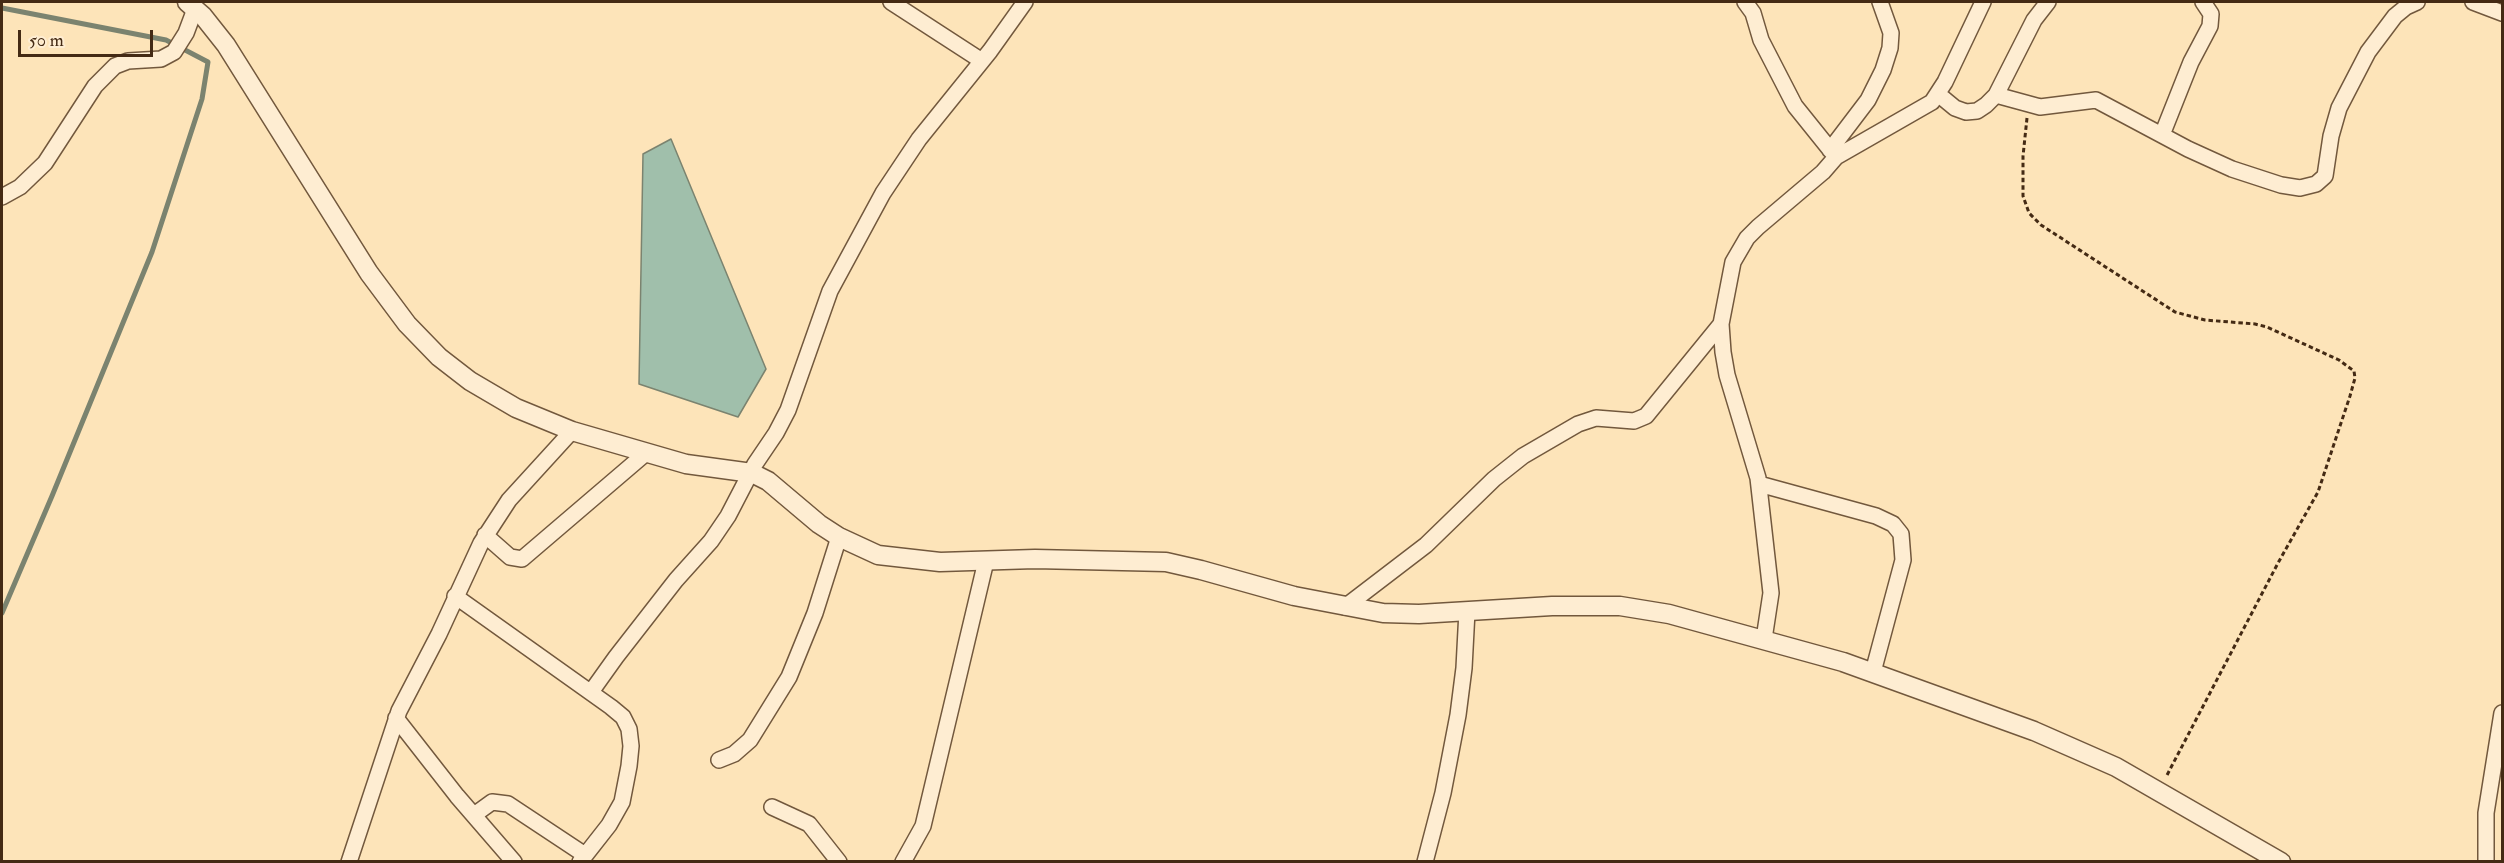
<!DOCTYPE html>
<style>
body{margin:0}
#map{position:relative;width:2504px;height:863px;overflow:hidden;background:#fde4b9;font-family:"IM FELL Double Pica",serif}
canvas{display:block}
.frame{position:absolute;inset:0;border:3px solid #442a14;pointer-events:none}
.scale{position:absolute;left:18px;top:30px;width:135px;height:27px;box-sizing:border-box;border:3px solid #442a14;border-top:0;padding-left:8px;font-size:18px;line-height:21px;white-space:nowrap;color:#442a14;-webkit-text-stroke:4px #feedd2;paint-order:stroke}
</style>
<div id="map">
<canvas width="2504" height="863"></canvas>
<div class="frame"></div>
<div class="scale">50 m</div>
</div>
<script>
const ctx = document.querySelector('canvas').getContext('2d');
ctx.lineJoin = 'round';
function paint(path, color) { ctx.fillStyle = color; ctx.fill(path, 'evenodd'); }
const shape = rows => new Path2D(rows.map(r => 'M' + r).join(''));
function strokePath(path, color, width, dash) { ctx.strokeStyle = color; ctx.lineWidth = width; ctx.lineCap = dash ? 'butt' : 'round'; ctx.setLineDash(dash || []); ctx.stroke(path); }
const water = shape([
 [671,139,766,369,738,417,639,384,643,154,671,139]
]);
const stream = shape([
 [2,8,166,40,208,62,202,99,152,252,52,496,2,613]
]);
const path = shape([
 [2027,118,2023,156,2023,196,2029,213,2041,225,2175,312,2205,320,2255,324,2267,327,2339,360,2354,371,2355,378,2350,396,2318,492,2278,563,2166,777]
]);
const minor = shape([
 [891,2,982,61],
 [1745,2,1753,13,1761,40,1795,106,1836,157],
 [2473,2,2502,13],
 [1938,94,1955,108,1966,112,1977,111,1986,105,1996,95,2034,20,2048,2],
 [1996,95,2040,107,2096,100,2188,149,2232,169,2281,185,2300,188,2316,184,2325,176,2331,136,2339,108,2368,52,2395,16,2406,7,2417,2],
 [2162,135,2191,62,2210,26,2211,14,2203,2],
 [1830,150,1868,100,1883,70,1890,48,1891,33,1880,2],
 [2,197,20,187,45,163,95,86,115,66,128,61,161,59,174,52,186,33,195,9],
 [1759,484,1876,516,1893,524,1901,534,1903,560,1873,672],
 [485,535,510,557,522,559,646,453],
 [455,596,611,707,623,717,629,729,631,746,629,766,622,802,609,825,580,862],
 [1345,607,1426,545,1494,479,1523,456,1578,424,1596,418,1634,421,1646,416,1721,324],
 [1764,639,1771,593,1758,478,1727,375,1723,352,1721,324,1733,262,1747,238,1758,227,1823,172,1836,157,1932,102,1945,82,1983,2],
 [591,692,616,657,676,580,711,541,728,516,755,464,776,433,788,410,830,291,883,193,919,139,990,51,1025,2],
 [396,718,457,796,514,862],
 [719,760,734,754,750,740,789,677,815,613,839,537],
 [772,807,809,824,839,862],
 [474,815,492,802,508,804,585,855],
 [349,862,399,711,439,634,481,543,509,500,572,431],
 [903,862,923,826,986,561],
 [1425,862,1443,793,1458,715,1464,668,1467,611],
 [2486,862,2486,813,2502,713]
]);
const tertiary = shape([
 [187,2,203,16,226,45,369,273,407,324,439,357,470,381,516,408,572,431,686,464,752,473,768,481,819,524,839,537,878,555,940,562,1035,559,1166,562,1201,570,1294,596,1383,613,1419,614,1552,606,1620,606,1669,614,1843,662,2034,731,2116,767,2281,862]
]);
paint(water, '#a0bfab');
strokePath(water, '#7b836f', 1.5);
strokePath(stream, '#7b836f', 5);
strokePath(minor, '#72583d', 18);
strokePath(tertiary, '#72583d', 21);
strokePath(path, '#442a14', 3, [4.5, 3]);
strokePath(minor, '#feedd2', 15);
strokePath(tertiary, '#feedd2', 18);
</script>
